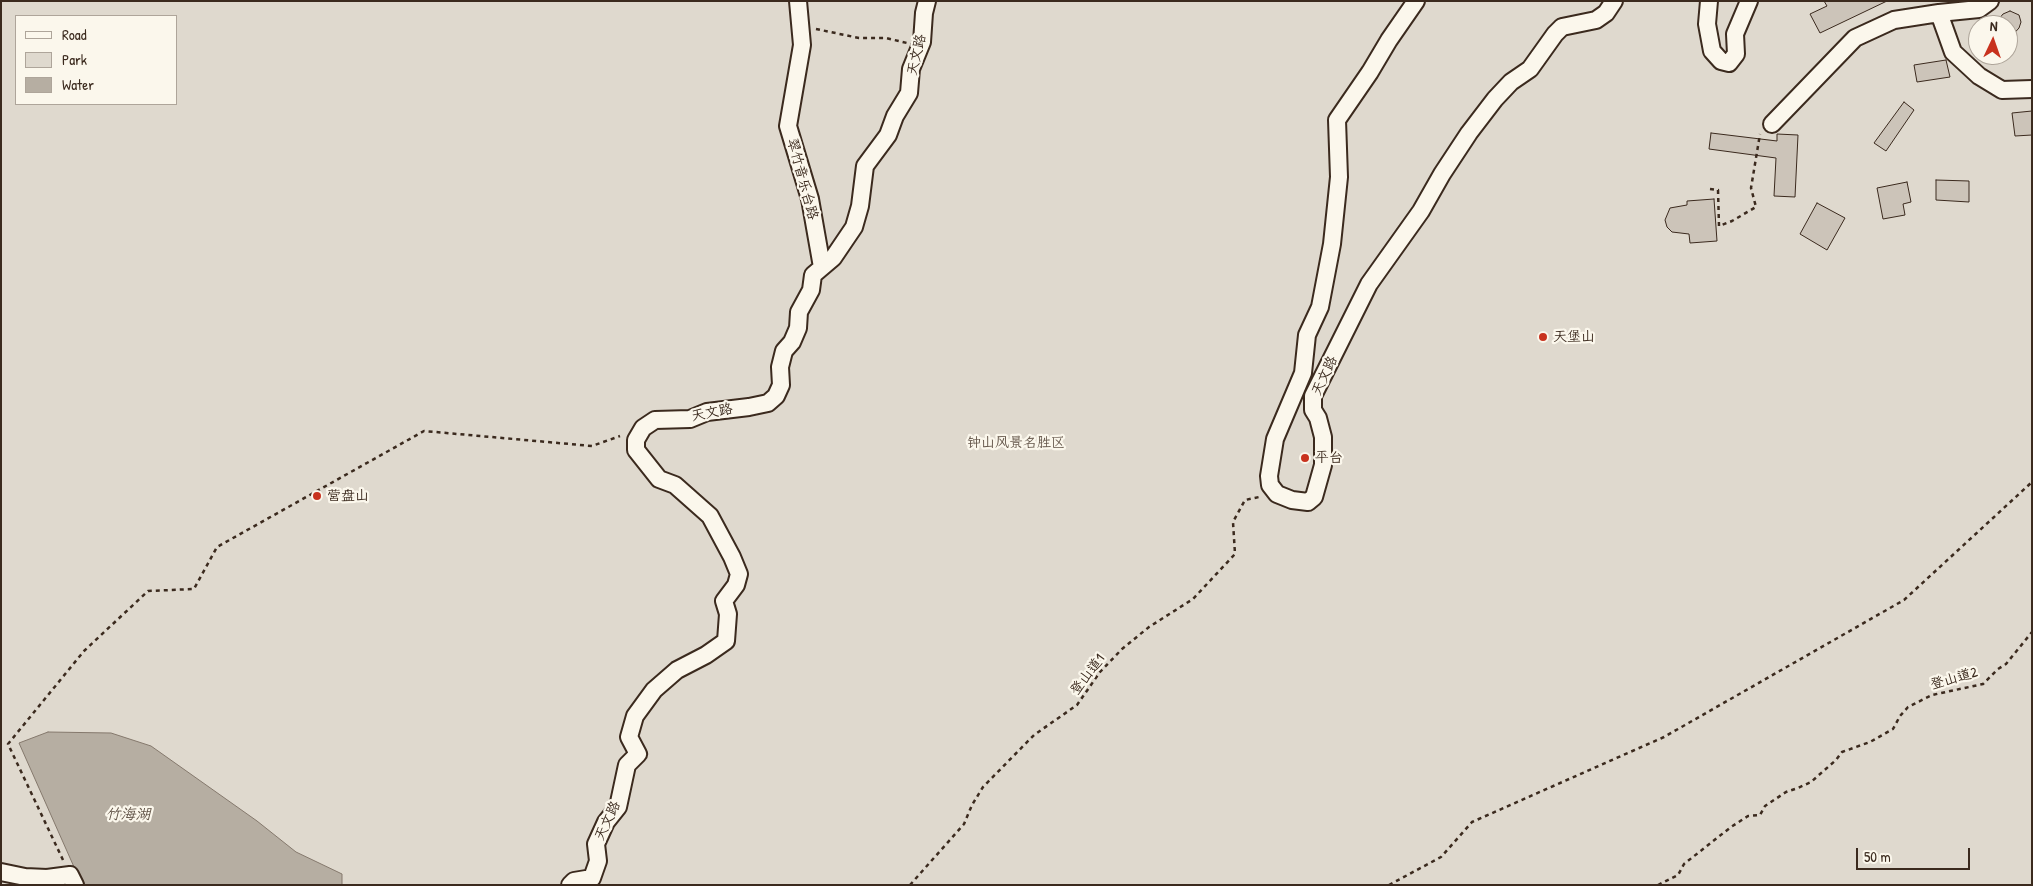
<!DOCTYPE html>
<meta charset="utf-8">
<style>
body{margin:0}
#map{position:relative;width:2033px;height:886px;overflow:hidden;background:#fbf7ec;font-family:"Patrick Hand",sans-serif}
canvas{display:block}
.frame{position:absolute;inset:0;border:2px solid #3b2a1e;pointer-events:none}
.legend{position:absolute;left:15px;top:15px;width:162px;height:90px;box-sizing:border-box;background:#fbf7ec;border:1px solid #aea59a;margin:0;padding:6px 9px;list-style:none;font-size:15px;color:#3b2a1e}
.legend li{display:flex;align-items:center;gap:10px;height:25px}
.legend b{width:25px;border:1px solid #aea59a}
.north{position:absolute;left:1968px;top:15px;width:50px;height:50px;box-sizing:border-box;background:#fbf7ec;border:1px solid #aea59a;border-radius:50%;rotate:3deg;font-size:14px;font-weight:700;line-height:20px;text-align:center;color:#3b2a1e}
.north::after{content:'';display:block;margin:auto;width:18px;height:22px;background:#c8321e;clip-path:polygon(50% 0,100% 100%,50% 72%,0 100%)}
.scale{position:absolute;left:1856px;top:848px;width:114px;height:22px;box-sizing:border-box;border:2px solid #3b2a1e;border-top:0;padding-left:6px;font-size:15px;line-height:18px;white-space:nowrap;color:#3b2a1e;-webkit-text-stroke:4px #fbf7ec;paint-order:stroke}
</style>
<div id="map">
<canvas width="2033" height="886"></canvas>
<div class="frame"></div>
<ul class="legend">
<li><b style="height:6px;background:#fbf7ec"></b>Road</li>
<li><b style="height:14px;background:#dfd9ce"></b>Park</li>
<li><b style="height:14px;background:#b6aea2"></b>Water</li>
</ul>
<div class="north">N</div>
<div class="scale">50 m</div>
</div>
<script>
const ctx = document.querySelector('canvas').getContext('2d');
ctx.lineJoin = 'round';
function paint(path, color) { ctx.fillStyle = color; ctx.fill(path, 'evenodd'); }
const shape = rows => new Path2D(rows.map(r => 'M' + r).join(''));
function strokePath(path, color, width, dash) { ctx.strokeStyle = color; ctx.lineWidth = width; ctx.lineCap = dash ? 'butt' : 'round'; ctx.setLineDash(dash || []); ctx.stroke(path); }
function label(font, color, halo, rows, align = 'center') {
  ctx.font = font + ' "Patrick Hand","LXGW WenKai TC",sans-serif'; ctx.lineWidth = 4.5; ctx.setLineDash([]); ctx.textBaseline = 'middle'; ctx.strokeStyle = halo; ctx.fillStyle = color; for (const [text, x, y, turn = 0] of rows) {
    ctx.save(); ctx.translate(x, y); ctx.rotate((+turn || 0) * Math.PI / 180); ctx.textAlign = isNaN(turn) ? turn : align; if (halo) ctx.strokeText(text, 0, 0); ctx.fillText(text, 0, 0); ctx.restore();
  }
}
const green = shape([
 [1,1,2032,1,2032,885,1,885],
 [16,16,176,16,176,104,16,104],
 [1978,25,2008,25,2008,55,1978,55]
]);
const water = shape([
 [48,732,111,733,151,746,257,821,296,852,342,874,342,885,82,885,19,743,48,732]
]);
const building = shape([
 [1824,1,1887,1,1820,33,1810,14,1827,6,1824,1],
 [2010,11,2019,15,2021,22,2019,28,2008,40,2008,25,1994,25,2003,14,2010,11],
 [1946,60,1950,77,1917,82,1914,65,1946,60],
 [1904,102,1914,110,1886,151,1874,143,1904,102],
 [2032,111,2032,135,2015,136,2012,113,2032,111],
 [1711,133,1777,141,1777,134,1798,135,1795,197,1774,196,1776,158,1709,149,1711,133],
 [1936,180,1969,181,1969,202,1936,200,1936,180],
 [1907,182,1911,202,1903,204,1905,215,1883,219,1877,188,1907,182],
 [1714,199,1717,241,1690,243,1689,234,1672,232,1667,227,1665,220,1670,208,1687,205,1687,201,1714,199],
 [1817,203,1845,218,1827,250,1800,234,1817,203]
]);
const path = shape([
 [816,29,859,38,886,38,907,43],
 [1710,189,1718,190,1719,226,1732,221,1756,207,1751,188,1760,134],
 [63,860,8,744,84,651,148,591,194,589,217,547,424,431,592,446,620,436],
 [910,885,964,824,972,805,983,787,1034,735,1077,705,1100,672,1122,649,1149,627,1193,599,1235,554,1233,522,1245,500,1259,497],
 [1389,885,1441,857,1472,822,1664,737,1904,600,2032,482],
 [1658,885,1678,875,1684,864,1731,827,1748,816,1760,815,1765,806,1786,792,1798,788,1811,782,1836,760,1842,752,1870,742,1893,729,1900,716,1908,707,1932,695,1983,684,1998,669,2006,664,2032,632]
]);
const minor = shape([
 [798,1,802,45,788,126,810,199,822,267],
 [1416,1,1389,40,1370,72,1337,120,1339,177,1332,244,1320,307,1307,335,1303,373,1275,439,1269,476,1270,485,1277,494,1292,500,1308,502,1314,497,1323,465,1323,437,1318,418,1313,410,1313,396,1369,284,1421,211,1442,174,1469,133,1495,99,1511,82,1530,69,1555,34,1562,27,1596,20,1606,13,1614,1],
 [1709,1,1707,24,1712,51,1721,61,1729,63,1736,54,1735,34,1749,1],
 [1939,13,1953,52,1979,76,2002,90,2032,89],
 [1772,124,1855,38,1894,20,1939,13,1979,9,1990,1],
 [1,872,25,877,47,878,70,875,75,885],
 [570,885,574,881,592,878,598,861,596,844,606,822,618,807,627,765,638,754,629,737,635,716,654,690,677,670,706,655,726,641,728,614,724,601,736,585,739,574,732,557,710,516,675,485,659,479,636,450,636,440,643,428,655,420,690,419,707,412,749,407,768,403,776,396,781,385,780,367,784,351,792,342,798,328,799,312,811,290,813,275,833,258,854,227,860,206,865,166,888,135,895,116,909,93,911,69,922,42,924,13,927,1]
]);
const markers = [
 [1543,337,5,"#c8321e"],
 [1305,458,5,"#c8321e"],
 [317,496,5,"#c8321e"]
];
const streetNames = [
 ["天文路",917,55,-77],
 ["翠竹音乐台路",802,179,75],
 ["天文路",1325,376,-65],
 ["天文路",712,413,-11],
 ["登山道1",1088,675,-53],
 ["登山道2",1954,679,-16],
 ["天文路",608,821,-65]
];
const poiNames = [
 ["天堡山",1553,337],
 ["平台",1315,458],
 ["营盘山",327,496]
];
const parkNames = [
 ["钟山风景名胜区",1016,443]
];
const waterNames = [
 ["竹海湖",128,815]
];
paint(green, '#dfd9ce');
paint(water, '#b6aea2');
strokePath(water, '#85796d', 1);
paint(building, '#ccc4b9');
strokePath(building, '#3b2a1e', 1);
strokePath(minor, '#3b2a1e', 20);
strokePath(path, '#3b2a1e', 2.5, [4, 4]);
strokePath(minor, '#fbf7ec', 16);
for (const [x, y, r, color] of markers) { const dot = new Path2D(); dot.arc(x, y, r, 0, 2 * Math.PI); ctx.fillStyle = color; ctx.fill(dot); strokePath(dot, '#fbf7ec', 2); }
label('14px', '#3b2a1e', '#fbf7ec', streetNames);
label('14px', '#3b2a1e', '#fbf7ec', poiNames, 'left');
label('14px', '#64564a', '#fbf7ec', parkNames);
label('italic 15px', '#605246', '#fbf7ec', waterNames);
</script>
